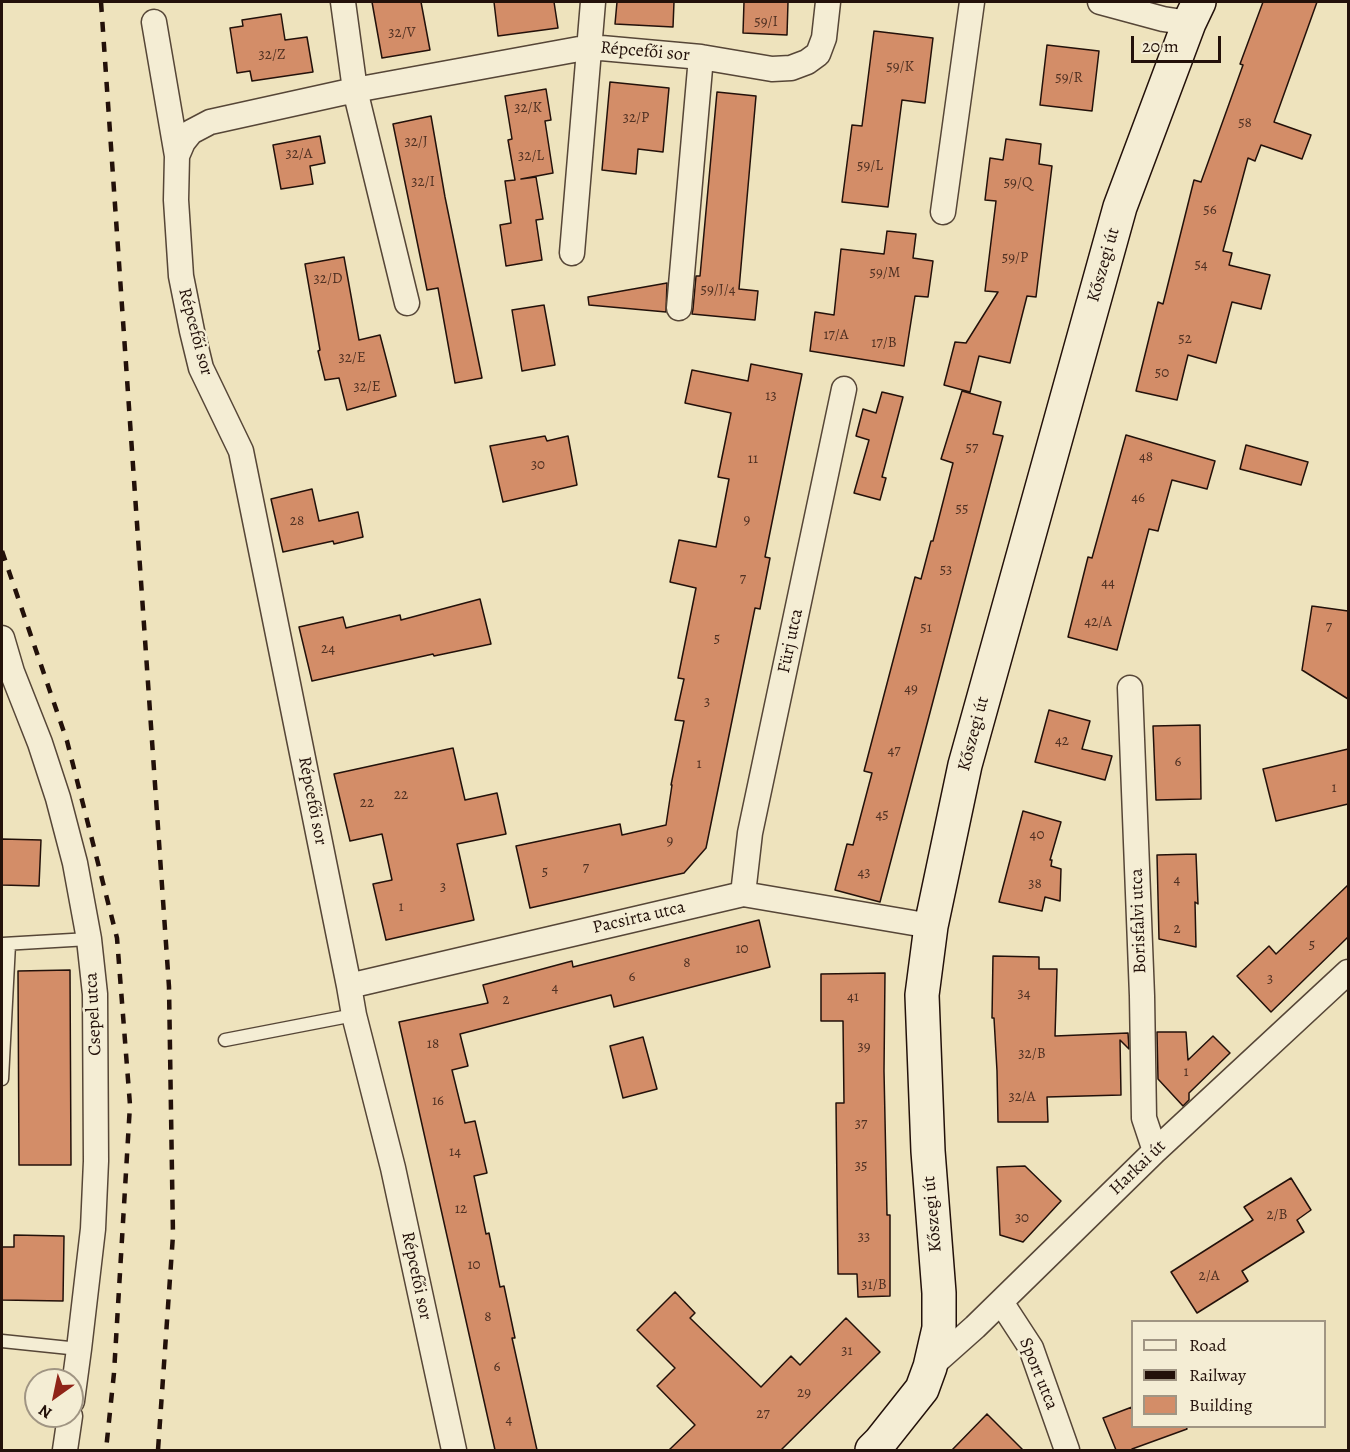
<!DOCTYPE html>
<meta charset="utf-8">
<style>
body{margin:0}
#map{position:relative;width:1350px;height:1452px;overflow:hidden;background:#eee3bd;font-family:Alegreya,serif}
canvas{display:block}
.frame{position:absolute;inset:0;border:3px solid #23110a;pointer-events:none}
.legend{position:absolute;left:1131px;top:1320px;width:195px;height:108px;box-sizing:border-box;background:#f4edd4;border:2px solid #a09583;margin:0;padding:8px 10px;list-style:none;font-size:18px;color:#23110a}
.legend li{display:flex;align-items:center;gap:12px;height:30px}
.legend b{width:30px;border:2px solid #a09583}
.north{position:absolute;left:24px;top:1368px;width:60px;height:60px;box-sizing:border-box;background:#f4edd4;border:2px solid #a09583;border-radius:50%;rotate:213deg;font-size:16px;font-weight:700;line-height:24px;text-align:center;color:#23110a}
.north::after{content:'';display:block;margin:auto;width:21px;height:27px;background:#8f2418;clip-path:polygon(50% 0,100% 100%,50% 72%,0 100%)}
.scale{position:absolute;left:1131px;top:36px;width:90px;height:27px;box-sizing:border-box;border:3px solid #23110a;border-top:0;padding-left:8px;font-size:18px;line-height:21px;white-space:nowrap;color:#23110a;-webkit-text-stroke:4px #f4edd4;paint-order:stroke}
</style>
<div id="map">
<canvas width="1350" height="1452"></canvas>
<div class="frame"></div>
<ul class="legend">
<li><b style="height:8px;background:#f4edd4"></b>Road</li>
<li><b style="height:8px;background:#23110a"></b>Railway</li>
<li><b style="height:16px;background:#d38d68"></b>Building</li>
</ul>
<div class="north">N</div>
<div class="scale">20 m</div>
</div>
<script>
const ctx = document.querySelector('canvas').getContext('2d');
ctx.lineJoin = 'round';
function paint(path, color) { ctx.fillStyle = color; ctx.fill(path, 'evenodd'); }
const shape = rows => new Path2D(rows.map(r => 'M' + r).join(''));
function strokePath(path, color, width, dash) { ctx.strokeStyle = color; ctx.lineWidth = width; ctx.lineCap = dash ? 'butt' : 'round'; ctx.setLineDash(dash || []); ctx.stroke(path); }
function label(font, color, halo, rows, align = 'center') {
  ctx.font = font + ' Alegreya,serif'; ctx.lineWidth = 5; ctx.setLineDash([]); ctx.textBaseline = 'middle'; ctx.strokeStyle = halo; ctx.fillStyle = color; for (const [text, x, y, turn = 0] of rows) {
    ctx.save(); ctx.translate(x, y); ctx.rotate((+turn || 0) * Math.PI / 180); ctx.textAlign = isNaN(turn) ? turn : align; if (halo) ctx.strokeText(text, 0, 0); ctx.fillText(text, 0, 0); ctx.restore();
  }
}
const building = shape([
 [372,2,421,2,430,50,382,58,372,2],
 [494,2,554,2,558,28,498,36,494,2],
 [617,2,674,2,673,27,615,24,617,2],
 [744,2,788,2,787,35,743,33,744,2],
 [1263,2,1317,2,1274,122,1311,135,1302,159,1261,145,1255,161,1248,158,1223,251,1232,253,1229,265,1270,275,1261,309,1232,302,1216,363,1188,355,1177,400,1136,391,1158,302,1163,304,1194,180,1201,182,1243,65,1240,64,1263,2],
 [281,14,285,40,307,37,313,72,252,81,250,71,237,73,230,28,243,26,242,20,281,14],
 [874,31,933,38,925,103,902,100,888,207,842,202,852,125,862,126,874,31],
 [1047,45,1099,51,1092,111,1040,105,1047,45],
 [610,82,669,88,663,152,638,149,636,174,602,170,610,82],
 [546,89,551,120,545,121,553,173,521,179,536,177,543,219,536,220,542,260,506,266,500,225,511,223,505,181,515,180,508,140,512,139,505,96,546,89],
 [717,92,756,96,739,289,758,291,755,320,692,314,693,309,696,276,700,276,717,92],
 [431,116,445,197,482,378,455,383,438,288,427,290,393,124,431,116],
 [320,136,325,163,310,166,313,184,281,189,273,145,320,136],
 [1006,139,1041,144,1039,164,1052,166,1036,297,1027,296,1010,363,979,356,970,392,944,385,955,342,966,343,998,292,985,291,996,201,985,200,990,158,1003,160,1006,139],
 [887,231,916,234,913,258,933,261,928,297,915,296,904,366,810,351,815,312,834,315,841,249,884,254,887,231],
 [344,257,359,340,380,335,396,396,347,410,339,378,325,380,318,351,320,350,305,264,344,257],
 [667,283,666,312,589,305,588,297,667,283],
 [544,305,555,365,522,371,512,310,544,305],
 [751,364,802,374,765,557,770,558,760,609,755,608,706,848,684,873,530,908,516,846,620,824,622,835,666,825,672,785,671,785,684,721,675,720,684,679,678,678,696,588,670,582,679,540,716,547,729,479,718,477,731,413,685,403,692,370,748,381,751,364],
 [962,391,1001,402,993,434,1003,436,880,902,835,890,847,844,853,845,872,773,864,771,915,577,921,579,931,541,933,541,953,463,941,459,962,391],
 [882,392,903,397,882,477,886,478,880,500,854,493,869,440,856,436,863,409,876,413,882,392],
 [1126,435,1215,461,1207,489,1172,480,1158,531,1149,529,1117,650,1068,637,1088,557,1092,558,1126,435],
 [545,436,547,441,568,436,577,485,503,502,490,446,545,436],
 [1246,445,1308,462,1301,485,1240,469,1246,445],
 [312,489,319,521,358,512,363,537,334,544,333,541,283,552,271,499,312,489],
 [480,599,491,644,434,656,433,654,312,681,299,627,343,617,346,628,400,615,401,620,480,599],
 [1312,606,1348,611,1348,699,1302,670,1312,606],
 [1049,710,1090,721,1082,749,1112,756,1105,780,1035,762,1049,710],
 [1200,725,1201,799,1156,800,1153,726,1200,725],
 [453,748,465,800,497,793,506,834,457,844,474,920,386,940,373,884,392,880,382,834,350,841,334,774,453,748],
 [1348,749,1348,804,1276,821,1263,769,1348,749],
 [1023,811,1061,822,1050,860,1052,860,1051,866,1061,869,1060,901,1045,897,1042,911,999,902,1023,811],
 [2,839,41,840,39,886,2,885,2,839],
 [1196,854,1198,904,1195,902,1196,947,1159,939,1157,855,1196,854],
 [1348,885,1348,937,1271,1012,1237,976,1269,946,1276,954,1348,885],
 [759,920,770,967,614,1007,611,995,460,1034,468,1066,452,1070,465,1123,475,1121,487,1173,474,1176,486,1234,489,1233,500,1287,504,1286,515,1338,512,1338,537,1450,495,1450,399,1022,488,1003,483,985,572,961,573,967,759,920],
 [993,956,1039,957,1039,969,1057,969,1055,1036,1128,1033,1129,1049,1120,1040,1121,1095,1047,1097,1048,1122,998,1122,997,1071,994,1018,992,1018,993,956],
 [70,970,71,1165,19,1165,18,971,70,970],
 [885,973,884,1071,887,1215,890,1215,890,1296,858,1297,857,1274,838,1274,836,1103,844,1103,843,1021,821,1021,821,974,885,973],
 [1157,1032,1186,1032,1188,1060,1213,1036,1230,1053,1189,1093,1189,1100,1183,1106,1158,1079,1157,1032],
 [643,1037,657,1089,623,1098,610,1046,643,1037],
 [1025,1166,1061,1201,1023,1242,1000,1235,997,1167,1025,1166],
 [1291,1178,1311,1210,1297,1220,1304,1232,1242,1271,1248,1281,1197,1313,1171,1272,1253,1220,1244,1207,1291,1178],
 [14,1235,64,1236,63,1301,2,1300,2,1247,14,1247,14,1235],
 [675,1292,695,1313,690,1318,761,1387,791,1356,800,1365,846,1318,880,1352,781,1450,669,1450,695,1425,657,1386,675,1368,637,1330,675,1292],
 [1132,1407,1132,1426,1186,1426,1187,1429,1132,1449,1132,1450,1116,1450,1103,1418,1132,1407],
 [987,1414,1023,1450,952,1450,987,1414]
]);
const lane = shape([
 [3,944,89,939],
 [225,1040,354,1015],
 [2,1079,9,944],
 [2,1341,79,1349]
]);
const street = shape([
 [343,2,355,90,407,303],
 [1100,2,1163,19,1189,23],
 [154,22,177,156,176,200,181,276,192,331,201,368,241,451,349,986,354,1015,393,1168,454,1450],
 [177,156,183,142,191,132,210,122,355,90,590,47,701,57,772,69,791,68,807,62,818,54,824,38,828,2],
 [943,212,972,2],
 [572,253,593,2],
 [679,308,701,57],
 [2,638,12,672,40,743,58,798,75,863,89,939,95,994,96,1161,93,1229,79,1349,72,1401],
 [1130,688,1142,996,1144,1118,1155,1151],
 [743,894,750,833,844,389],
 [349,986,743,894,931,926],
 [1001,1302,1031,1348,1067,1450],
 [930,1367,975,1327,1155,1151,1348,972],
 [65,1450,70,1416]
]);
const secondary = shape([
 [872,1450,880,1442,922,1389,930,1367,939,1328,939,1293,928,1151,922,995,931,926,965,765,1120,207,1189,23,1199,2]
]);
const rail = shape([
 [101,2,169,987,173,1235,158,1450],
 [2,551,67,741,117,938,130,1105,114,1373,106,1450]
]);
const numberNames = [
 ["59/I",766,22],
 ["32/V",402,33],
 ["32/Z",272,55],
 ["59/K",900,67],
 ["59/R",1069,78],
 ["32/K",528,108],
 ["32/P",636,118],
 ["58",1245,123],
 ["32/J",416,142],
 ["32/A",299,154],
 ["32/L",531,156],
 ["59/L",870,166],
 ["32/I",423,182],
 ["59/Q",1018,183],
 ["56",1210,210],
 ["59/P",1015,258],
 ["54",1201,265],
 ["59/M",885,273],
 ["32/D",328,279],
 ["59/J/4",718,290],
 ["17/A",836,335],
 ["52",1185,339],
 ["17/B",884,343],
 ["32/E",352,358],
 ["50",1162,373],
 ["32/E",367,387],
 ["13",771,396],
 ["57",972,448],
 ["48",1146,457],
 ["11",753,459],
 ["30",538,465],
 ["46",1138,498],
 ["55",962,509],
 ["9",747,520],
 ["28",297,521],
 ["53",946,570],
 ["7",743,579],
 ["44",1108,583],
 ["42/A",1098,622],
 ["7",1329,627],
 ["51",926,628],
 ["5",717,639],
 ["24",328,649],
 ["49",911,689],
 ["3",707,702],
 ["42",1062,741],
 ["47",894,751],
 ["6",1178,762],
 ["1",699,764],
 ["1",1334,788],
 ["22",401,795],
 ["22",367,803],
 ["45",882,815],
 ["40",1037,835],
 ["9",670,841],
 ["7",586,868],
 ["5",545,872],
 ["43",864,873],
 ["4",1177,880],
 ["38",1035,884],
 ["3",443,887],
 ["1",401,907],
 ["2",1177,929],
 ["5",1312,945],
 ["10",742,949],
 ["8",687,963],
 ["6",632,977],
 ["3",1270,979],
 ["4",555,988],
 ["34",1024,994],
 ["41",853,997],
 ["2",506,1000],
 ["18",433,1044],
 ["39",864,1047],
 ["32/B",1032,1054],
 ["1",1186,1072],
 ["32/A",1022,1097],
 ["16",438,1101],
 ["37",861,1124],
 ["14",455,1152],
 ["35",861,1166],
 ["12",461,1209],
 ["2/B",1277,1215],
 ["30",1022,1218],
 ["33",864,1237],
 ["10",474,1265],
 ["2/A",1209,1276],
 ["31/B",874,1285],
 ["8",488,1317],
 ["31",847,1351],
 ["6",497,1367],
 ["29",804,1393],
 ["27",763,1414],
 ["4",509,1420]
];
const streetNames = [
 ["Répcefői sor",645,52,5],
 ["Kőszegi út",1104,265,-74],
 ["Répcefői sor",195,332,75],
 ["Fürj utca",791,641,-78],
 ["Kőszegi út",974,734,-75],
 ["Répcefői sor",312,801,79],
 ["Pacsirta utca",639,918,-13],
 ["Borisfalvi utca",1139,921,-92],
 ["Csepel utca",94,1014,-93],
 ["Harkai út",1138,1168,-44],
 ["Kőszegi út",933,1214,-95],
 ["Répcefői sor",416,1276,78],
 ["Sport utca",1038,1374,68]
];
paint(building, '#d38d68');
strokePath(building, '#23110a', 1.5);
strokePath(lane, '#564637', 15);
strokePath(street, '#564637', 27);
strokePath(secondary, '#23110a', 36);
strokePath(lane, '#f4edd4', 12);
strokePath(street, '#f4edd4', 24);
strokePath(secondary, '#f4edd4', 33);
strokePath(rail, '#23110a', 4.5, [10, 10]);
label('15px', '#4f3022', null, numberNames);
label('18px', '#23110a', '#f4edd4', streetNames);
</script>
